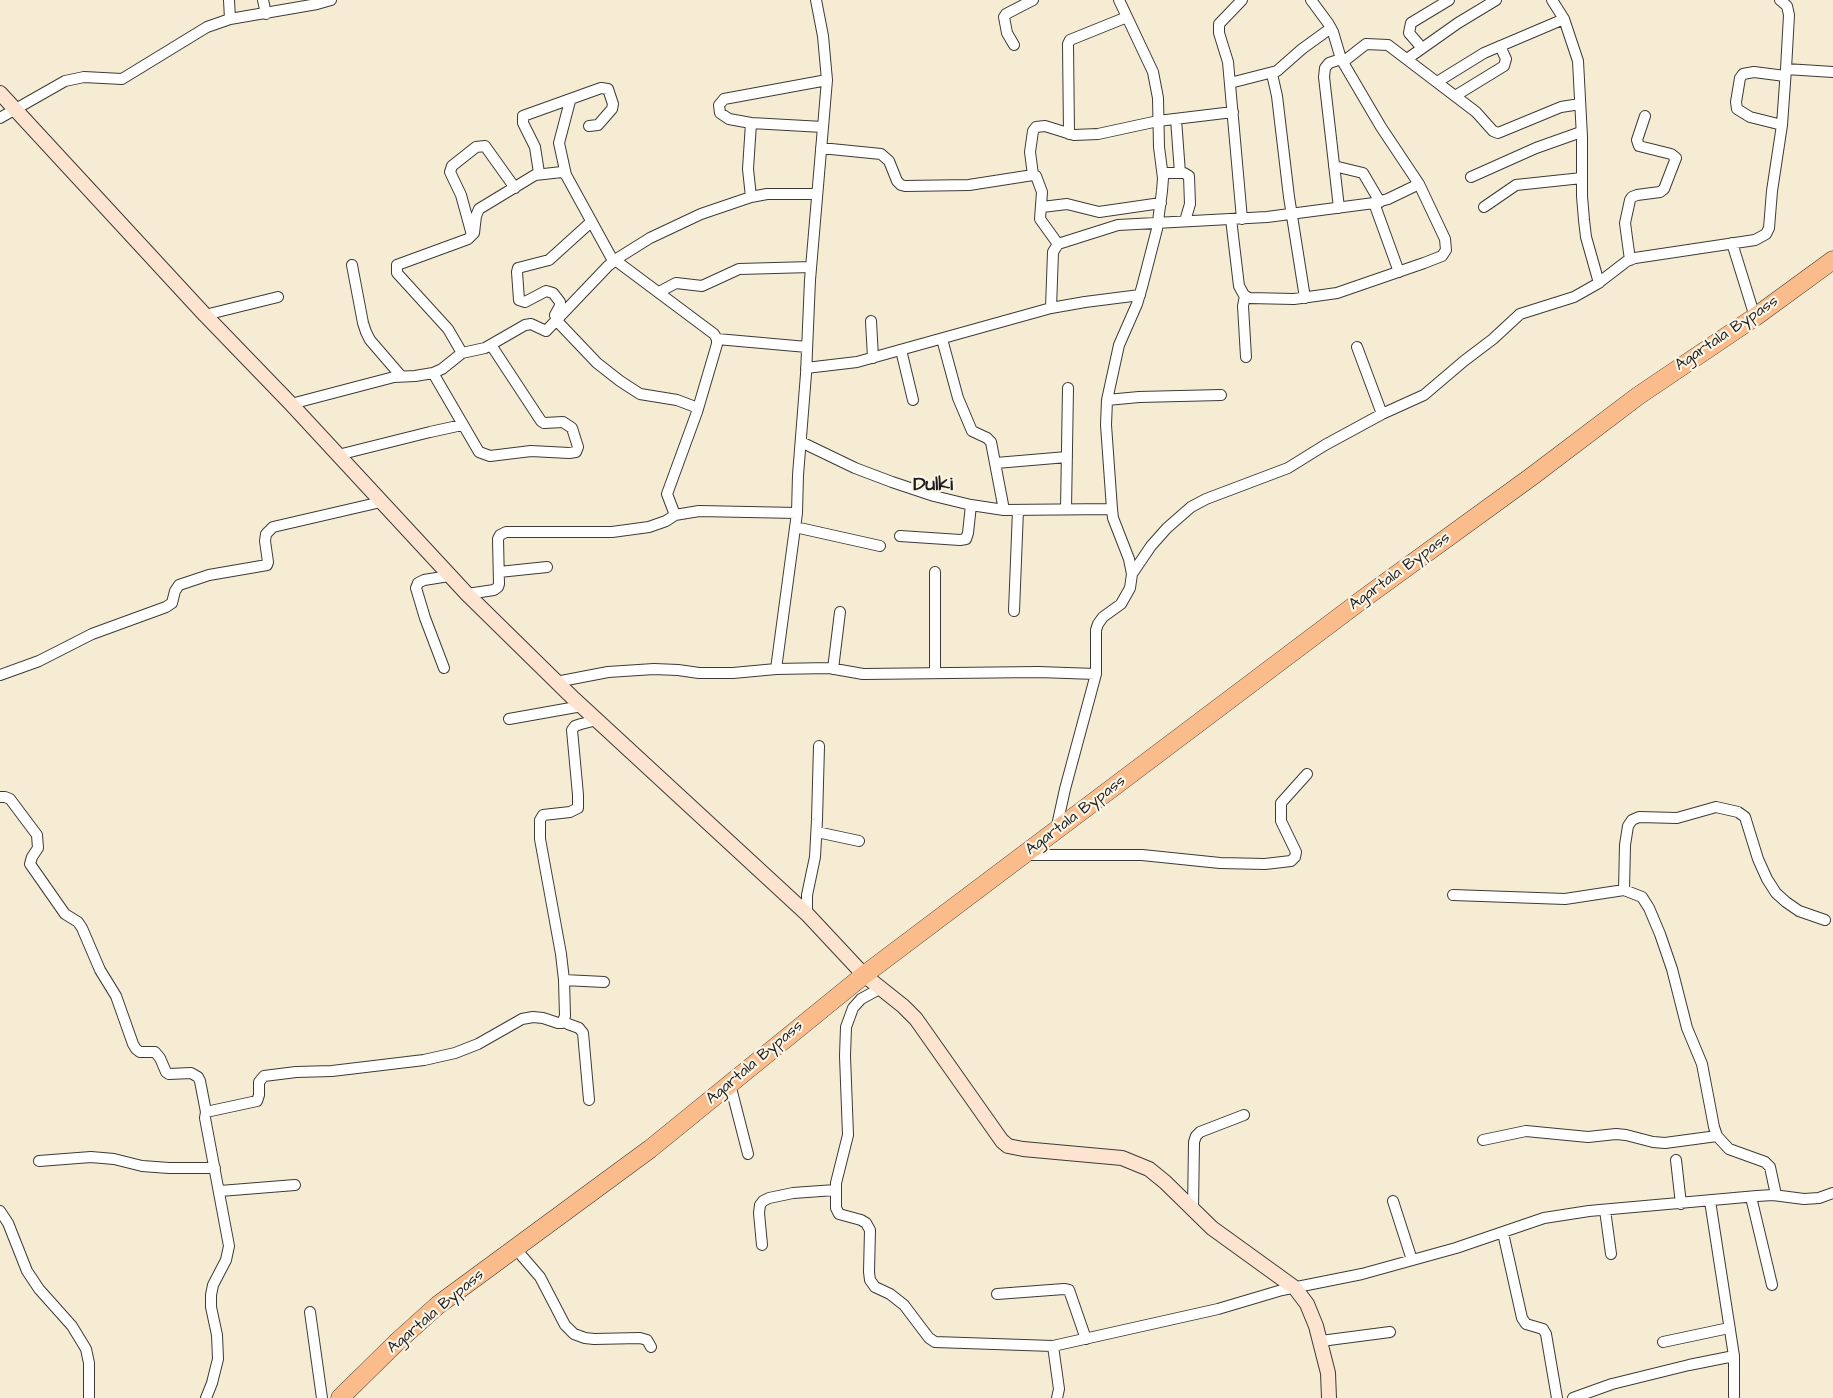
<!DOCTYPE html>
<style>
body{margin:0}
canvas{display:block;background:#f5ecd3}
</style>
<canvas width="1833" height="1398"></canvas>
<script>
const ctx = document.querySelector('canvas').getContext('2d');
ctx.lineJoin = 'round';
const shape = rows => new Path2D(rows.map(r => 'M' + r).join(''));
function strokePath(path, color, width, dash) { ctx.strokeStyle = color; ctx.lineWidth = width; ctx.lineCap = dash ? 'butt' : 'round'; ctx.setLineDash(dash || []); ctx.stroke(path); }
function label(font, color, halo, rows, align = 'center') {
  ctx.font = font + ' "Architects Daughter",sans-serif'; ctx.lineWidth = 4.5; ctx.setLineDash([]); ctx.textBaseline = 'middle'; ctx.strokeStyle = halo; ctx.fillStyle = color; for (const [text, x, y, turn = 0] of rows) {
    ctx.save(); ctx.translate(x, y); ctx.rotate((+turn || 0) * Math.PI / 180); ctx.textAlign = isNaN(turn) ? turn : align; if (halo) ctx.strokeText(text, 0, 0); ctx.fillText(text, 0, 0); ctx.restore();
  }
}
const street = shape([
 [229,0,230,19],
 [263,0,266,14],
 [1552,0,1564,19,1578,61,1582,137,1582,196,1584,220,1586,237,1599,283],
 [1014,45,1007,33,1004,17,1006,14,1033,0],
 [1422,48,1409,33,1411,23,1449,0],
 [1407,59,1458,23,1496,0],
 [1343,62,1366,44,1388,45,1476,112,1493,131,1498,133,1561,107,1580,104],
 [1786,69,1833,72],
 [1272,74,1277,96,1289,197,1305,298],
 [1437,82,1484,53,1564,19],
 [1230,83,1277,71,1302,49,1331,28],
 [1455,96,1504,66,1506,59,1500,46],
 [0,118,65,81,84,77,122,79,207,27,230,19,317,4,331,0],
 [1176,119,1180,173],
 [1782,125,1750,117,1737,109,1736,102,1740,78,1743,74,1754,72,1785,76],
 [823,127,751,123,729,119,720,113,719,105,724,99,827,80],
 [1069,134,1068,44,1070,40,1127,17],
 [821,148,881,154,889,161,897,181,901,185,905,186,969,185,1033,175,1036,176,1042,192,1040,219,1058,244],
 [1334,166,1363,173,1380,202],
 [539,173,535,147,523,123,523,116,601,88,608,89,613,104,612,109,598,125,589,126],
 [1163,173,1184,173,1189,176,1190,204,1185,221],
 [566,175,559,143,570,101],
 [1033,175,1030,152,1033,131,1036,127,1045,126,1074,135,1098,134,1158,121,1233,112],
 [1471,177,1536,148,1581,132],
 [751,197,748,169,751,123],
 [1374,203,1399,272],
 [1042,207,1067,204,1099,212,1161,203],
 [1484,207,1516,185,1582,178],
 [1339,208,1324,77,1325,68,1329,63,1341,59],
 [1231,219,1239,286,1244,295,1249,298,1294,299,1337,293,1424,263,1442,256,1446,250,1445,239,1419,184,1381,127,1341,59,1333,32,1328,23,1311,0],
 [1242,219,1228,62,1219,33,1219,24,1242,0],
 [591,222,549,260,518,268,517,272,519,300,525,302,546,291,553,293,560,302,560,306,555,315,557,321,597,363,620,381,640,394,677,400,698,408],
 [472,235,461,195,450,172,452,166,476,147,485,146,515,188],
 [1732,243,1755,317],
 [1630,260,1625,223,1630,200,1632,197,1637,195,1660,192,1664,189,1676,158,1671,154,1639,146,1637,140,1645,116],
 [352,265,363,323,366,332,370,340,401,376],
 [659,292,676,283,702,286,739,269,811,267],
 [1245,296,1243,306,1246,357],
 [1051,308,1053,252,1058,244,1118,225,1267,217,1374,203,1388,199,1419,184],
 [205,315,278,297],
 [871,321,873,358],
 [717,339,807,347],
 [942,339,958,398,972,431,987,438,991,442,1004,510],
 [1357,347,1382,414],
 [901,350,913,400],
 [462,353,448,329,397,273,397,265,468,239,474,233,476,216,479,209,535,175,562,172,566,175,611,257,714,334,717,339,717,344,697,412,667,494,675,515],
 [806,368,857,362,1051,308,1085,302,1140,295],
 [433,373,479,452,490,456,531,451,569,453,576,452,578,447,572,428,563,422,544,423,541,421,491,345],
 [1107,400,1139,397,1221,395],
 [291,404,394,377,415,376,433,373,442,369,462,353,485,348,525,325,531,324,546,331,608,266,618,258,650,238,701,214,751,197,767,194,817,194],
 [801,442,855,468,892,482,934,496,971,505,1004,510,1112,509],
 [338,455,430,432,462,425],
 [996,463,1067,457],
 [1066,509,1068,388],
 [795,527,880,546],
 [900,536,960,540,966,539,968,533,971,505],
 [499,572,547,567],
 [935,572,935,672],
 [1132,574,1151,546,1167,528,1191,507,1206,499,1288,468,1325,445,1382,414,1424,395,1464,361,1493,339,1520,314,1574,297,1597,284,1627,261,1635,258,1755,240,1766,234,1769,228,1772,191,1782,125,1786,69,1789,15,1787,6,1780,0],
 [467,594,494,590,498,587,499,584,498,539,500,535,506,532,612,532,649,527,666,521,675,515,699,511,797,513],
 [1014,611,1018,510],
 [444,668,425,618,416,588,418,583,424,580,449,576],
 [776,669,797,513,798,475,806,374,810,280,827,80,823,36,816,0],
 [833,669,840,612],
 [0,675,39,661,92,634,166,607,172,603,175,591,179,585,209,575,267,565,268,562,265,541,266,534,273,527,381,502],
 [556,682,608,672,654,669,678,670,699,673,733,673,776,669,829,668,863,674,1038,672,1096,674],
 [509,719,582,706],
 [0,797,5,797,10,799,37,835,38,848,32,857,30,864,65,914,78,922,82,928,100,970,116,996,133,1044,136,1049,140,1052,155,1052,160,1058,166,1072,169,1074,191,1073,198,1077,200,1081,206,1112,205,1118,229,1246,226,1260,213,1285,211,1295,211,1307,217,1335,218,1359,212,1383,206,1398],
 [1056,830,1065,789,1096,674,1096,630,1098,624,1103,617,1121,604,1130,588,1132,574,1129,559,1113,518,1112,509,1106,425,1107,400,1119,345,1137,304,1142,287,1157,229,1162,191,1163,178,1159,147,1158,98,1153,72,1119,0],
 [817,832,859,841],
 [1025,855,1142,855,1220,863,1265,864,1291,861,1295,857,1296,852,1281,821,1281,803,1307,774],
 [1624,890,1625,845,1628,826,1632,820,1639,817,1677,818,1716,807,1738,812,1745,817,1758,859,1767,879,1776,893,1786,902,1799,911,1825,920],
 [1453,895,1565,899,1624,890,1642,897,1649,908,1660,934,1672,969,1687,1028,1702,1064,1714,1127,1717,1136,1729,1149,1765,1162,1770,1167,1776,1195],
 [807,914,807,895,815,857,817,820,819,746],
 [564,980,604,982],
 [881,988,861,999,853,1008,846,1027,845,1056,848,1135,836,1183,836,1208,839,1214,861,1220,866,1223,870,1230,869,1272,870,1280,875,1287,890,1294,904,1305,929,1338,935,1342,1053,1346,1218,1309,1282,1290,1362,1274,1456,1248,1544,1218,1589,1211,1757,1196,1773,1195,1804,1199,1819,1198,1833,1193],
 [564,1021,568,1024,579,1028,583,1033,589,1100],
 [730,1084,748,1154],
 [206,1112,257,1101,259,1095,259,1082,264,1076,296,1072,332,1071,424,1060,455,1053,478,1044,522,1019,533,1017,543,1018,558,1023,562,1023,565,1016,564,980,561,954,540,839,540,820,543,815,570,812,578,808,578,795,572,730,575,726,581,724,597,720],
 [1483,1140,1526,1131,1588,1137,1616,1134,1626,1135,1653,1142,1665,1143,1717,1136],
 [1676,1160,1681,1204],
 [39,1161,91,1157,114,1159,142,1166,169,1168,215,1168],
 [220,1191,295,1185],
 [1751,1197,1772,1285],
 [1393,1201,1412,1260],
 [1710,1201,1734,1356,1734,1396],
 [1193,1210,1194,1142,1196,1136,1200,1132,1244,1115],
 [1605,1210,1611,1254],
 [0,1211,8,1223,27,1271,39,1289,72,1326,86,1349,89,1363,89,1398],
 [1503,1233,1522,1318,1526,1324,1543,1329,1546,1334,1557,1398],
 [762,1245,759,1213,760,1205,763,1201,769,1198,793,1193,835,1190],
 [515,1248,540,1277,565,1325,574,1334,585,1338,594,1339,640,1338,647,1340,651,1347],
 [997,1294,1064,1289,1069,1290,1086,1339],
 [310,1312,322,1398],
 [1321,1341,1390,1332],
 [1663,1342,1729,1328],
 [1053,1346,1059,1389,1057,1398],
 [1573,1398,1612,1384,1689,1365,1734,1356]
]);
const secondary = shape([
 [0,93,205,315,291,404,467,594,574,699,807,914,864,975,903,1006,916,1019,1002,1141,1008,1146,1023,1149,1122,1158,1149,1169,1165,1182,1212,1228,1295,1288,1307,1304,1316,1326,1328,1373,1329,1398]
]);
const highway = shape([
 [340,1398,398,1341,438,1305,650,1149,864,975,1363,599,1531,477,1638,396,1755,317,1833,260]
]);
const streetNames = [
 ["Agartala Bypass",1727,334,-34],
 ["Agartala Bypass",1400,572,-36],
 ["Agartala Bypass",1076,816,-37],
 ["Agartala Bypass",755,1063,-40],
 ["Agartala Bypass",436,1312,-40]
];
const quarterNames = [
 ["Dulki",933,486]
];
strokePath(street, '#3d3b37', 12);
strokePath(secondary, '#3d3b37', 16);
strokePath(highway, '#3d3b37', 19);
strokePath(street, '#fff', 10);
strokePath(secondary, '#fde4d0', 14);
strokePath(highway, '#f9bc8a', 18);
label('16px', '#1c1c1c', '#fcf5e5', streetNames);
label('bold 19px', '#1c1c1c', '#fcf5e5', quarterNames);
</script>
